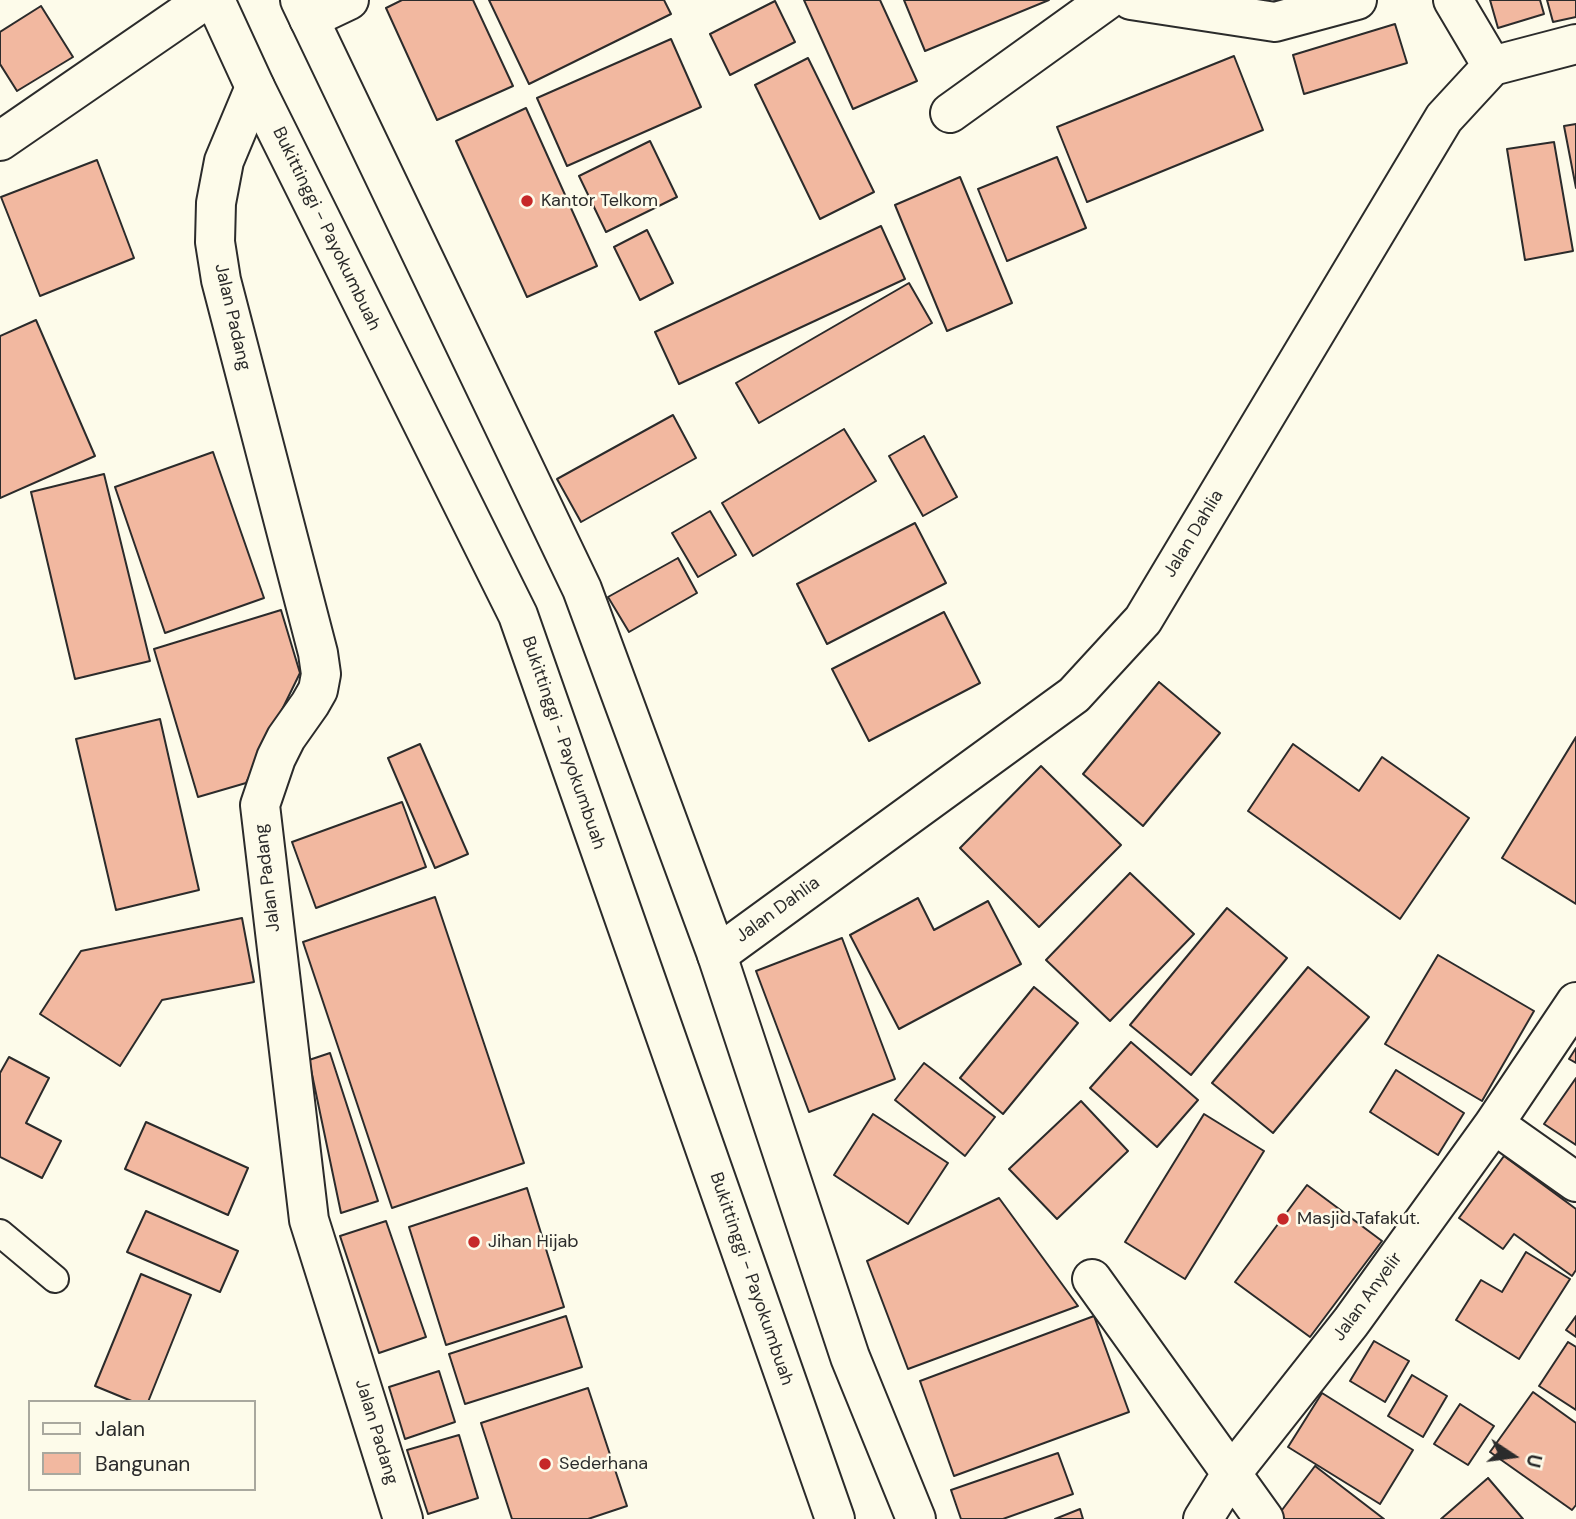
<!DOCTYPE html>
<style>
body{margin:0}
#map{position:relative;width:1576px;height:1519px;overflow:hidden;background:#fdfbea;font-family:"DM Sans",sans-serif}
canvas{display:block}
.legend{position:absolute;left:28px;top:1400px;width:228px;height:91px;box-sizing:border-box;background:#fdfbea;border:2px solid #a9a89e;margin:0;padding:9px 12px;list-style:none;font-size:21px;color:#2b2b2b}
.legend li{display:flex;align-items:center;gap:14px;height:35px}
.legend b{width:35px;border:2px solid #a9a89e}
.north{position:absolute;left:1478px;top:1421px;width:70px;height:70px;-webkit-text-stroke:5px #fdfbea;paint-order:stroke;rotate:103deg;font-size:19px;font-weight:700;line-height:28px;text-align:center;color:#2b2b2b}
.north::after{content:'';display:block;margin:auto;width:24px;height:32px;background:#2b2b2b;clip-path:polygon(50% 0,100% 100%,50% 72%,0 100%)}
</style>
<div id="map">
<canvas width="1576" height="1519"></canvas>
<ul class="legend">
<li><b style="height:9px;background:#fdfbea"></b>Jalan</li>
<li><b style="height:19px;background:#f2b8a0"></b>Bangunan</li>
</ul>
<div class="north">U</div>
</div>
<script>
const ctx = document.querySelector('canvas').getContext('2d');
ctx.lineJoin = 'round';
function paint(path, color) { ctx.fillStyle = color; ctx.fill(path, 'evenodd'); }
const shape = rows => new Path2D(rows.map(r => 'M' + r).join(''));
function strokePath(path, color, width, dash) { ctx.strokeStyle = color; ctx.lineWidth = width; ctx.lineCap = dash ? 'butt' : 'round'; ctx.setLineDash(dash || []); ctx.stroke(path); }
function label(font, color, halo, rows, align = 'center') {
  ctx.font = font + ' "DM Sans",sans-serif'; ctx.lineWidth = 5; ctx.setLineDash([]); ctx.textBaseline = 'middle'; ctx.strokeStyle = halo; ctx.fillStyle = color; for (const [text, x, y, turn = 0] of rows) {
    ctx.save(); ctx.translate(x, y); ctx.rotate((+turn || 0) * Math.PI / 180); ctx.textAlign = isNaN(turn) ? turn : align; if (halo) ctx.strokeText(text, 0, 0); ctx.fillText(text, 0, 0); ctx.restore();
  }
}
const building = shape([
 [402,0,473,0,513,86,437,120,386,8,402,0],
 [489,0,664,0,671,14,529,84,489,0],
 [804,0,880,0,917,81,853,109,804,0],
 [904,0,1049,0,925,51,904,0],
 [1490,0,1540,0,1544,14,1498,28,1490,0],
 [1547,0,1576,0,1576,17,1553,22,1547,0],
 [775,1,795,42,730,75,710,34,775,1],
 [41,6,73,57,17,91,0,64,0,32,41,6],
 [1395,24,1407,63,1304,94,1293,55,1395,24],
 [671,39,701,107,567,166,537,98,671,39],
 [1234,56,1263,130,1087,202,1057,127,1234,56],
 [808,58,874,192,820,219,755,85,808,58],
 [526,108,597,266,527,297,456,141,526,108],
 [1576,124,1576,188,1564,126,1576,124],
 [650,141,677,197,606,232,579,176,650,141],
 [1554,142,1573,251,1525,260,1507,149,1554,142],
 [1057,157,1086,228,1007,261,978,189,1057,157],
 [97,160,134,258,40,296,1,197,97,160],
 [960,177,1012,303,947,331,895,205,960,177],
 [881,226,905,279,679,384,655,332,881,226],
 [647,230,673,283,640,300,614,247,647,230],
 [909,283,932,323,759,423,736,383,909,283],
 [36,320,95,456,0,498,0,336,36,320],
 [673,415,696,458,581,522,557,479,673,415],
 [844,429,876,481,753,556,722,503,844,429],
 [924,436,957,497,923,516,889,456,924,436],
 [213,452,264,598,165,633,115,487,213,452],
 [104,474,150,661,75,679,31,492,104,474],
 [710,511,736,555,698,577,672,533,710,511],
 [915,523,946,583,827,644,797,584,915,523],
 [678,558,697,593,629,632,608,597,678,558],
 [281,610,300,673,246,783,198,797,154,649,281,610],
 [944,612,980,683,869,741,832,669,944,612],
 [1159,682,1220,733,1143,826,1083,774,1159,682],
 [160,719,199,890,116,910,76,739,160,719],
 [1576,737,1576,904,1502,858,1576,737],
 [420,744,468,854,435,868,388,758,420,744],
 [1293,744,1359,791,1382,757,1469,818,1400,919,1248,811,1293,744],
 [1041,766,1121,845,1039,927,960,848,1041,766],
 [402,802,426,867,316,908,292,842,402,802],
 [1130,873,1194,934,1110,1021,1046,960,1130,873],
 [435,897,524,1163,392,1208,303,942,435,897],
 [918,898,934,930,988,901,1021,964,899,1029,850,935,918,898],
 [1227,908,1287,958,1191,1075,1130,1025,1227,908],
 [242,918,254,982,162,1000,120,1066,40,1014,81,951,242,918],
 [842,938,895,1079,809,1112,756,971,842,938],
 [1438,955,1534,1011,1482,1101,1385,1044,1438,955],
 [1308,967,1369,1017,1273,1133,1212,1083,1308,967],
 [1034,987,1078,1023,1003,1114,960,1078,1034,987],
 [1131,1042,1198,1100,1157,1147,1090,1088,1131,1042],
 [1576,1048,1576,1063,1569,1059,1576,1048],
 [330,1053,378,1201,341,1213,309,1060,330,1053],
 [9,1057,49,1078,26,1123,61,1141,42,1178,0,1157,0,1073,9,1057],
 [924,1063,995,1117,965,1156,895,1100,924,1063],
 [1396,1070,1464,1113,1438,1155,1370,1112,1396,1070],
 [1576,1078,1576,1145,1544,1124,1576,1078],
 [1081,1101,1128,1151,1057,1219,1009,1169,1081,1101],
 [873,1114,948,1163,908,1224,834,1175,873,1114],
 [1204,1114,1264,1151,1185,1279,1125,1242,1204,1114],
 [146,1122,248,1168,228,1215,125,1169,146,1122],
 [1504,1156,1576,1209,1576,1270,1572,1276,1514,1234,1503,1249,1459,1218,1504,1156],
 [1307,1185,1382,1241,1310,1337,1235,1282,1307,1185],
 [527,1188,564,1307,446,1345,409,1227,527,1188],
 [999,1198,1078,1306,908,1369,867,1261,999,1198],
 [146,1211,238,1251,220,1292,127,1252,146,1211],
 [386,1221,426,1337,379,1353,340,1236,386,1221],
 [1526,1252,1570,1279,1519,1359,1456,1320,1481,1280,1502,1292,1526,1252],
 [141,1274,191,1295,148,1402,134,1402,95,1386,141,1274],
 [566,1316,582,1367,465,1404,449,1354,566,1316],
 [1094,1316,1129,1412,954,1476,920,1381,1094,1316],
 [1576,1316,1576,1337,1566,1330,1576,1316],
 [1374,1341,1409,1361,1385,1402,1350,1381,1374,1341],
 [1568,1342,1576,1347,1576,1410,1539,1386,1568,1342],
 [439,1371,455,1422,405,1439,389,1387,439,1371],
 [1412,1375,1447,1396,1423,1437,1388,1416,1412,1375],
 [588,1388,627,1506,588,1519,512,1519,481,1423,588,1388],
 [1533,1392,1576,1423,1576,1505,1572,1510,1490,1452,1533,1392],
 [1322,1393,1413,1450,1380,1504,1288,1447,1322,1393],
 [1460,1404,1494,1426,1468,1465,1434,1444,1460,1404],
 [459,1435,478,1498,428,1514,407,1450,459,1435],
 [1058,1453,1073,1494,1003,1519,961,1519,951,1490,1058,1453],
 [1315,1466,1384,1519,1285,1519,1279,1514,1315,1466],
 [1488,1478,1523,1519,1441,1519,1488,1478],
 [1080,1509,1083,1519,1055,1519,1080,1509]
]);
const service = shape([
 [0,1233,55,1279]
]);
const minor = shape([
 [1131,0,1275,22,1357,0],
 [1453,0,1492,66],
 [309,19,349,0],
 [255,87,224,161,216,203,215,242,221,280,318,653,321,674,318,690,310,704,286,738,276,758,260,805,309,1220,403,1519],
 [950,113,1107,0],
 [717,955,1074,695,1143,620,1444,118,1492,66,1576,44],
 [1494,1124,1576,1182],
 [1092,1279,1264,1519],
 [1203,1519,1231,1474,1351,1322,1494,1124,1576,1002]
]);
const tertiary = shape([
 [0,141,205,0]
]);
const trunk = shape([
 [215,0,255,87,518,615,835,1519],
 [300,0,582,589,717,955,850,1357,916,1519]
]);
const markers = [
 [527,201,7,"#c62828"],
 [1283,1219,7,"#c62828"],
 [474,1242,7,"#c62828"],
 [545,1464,7,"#c62828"]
];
const poiNames = [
 ["Kantor Telkom",541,201],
 ["Masjid Tafakut.",1297,1219],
 ["Jihan Hijab",488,1242],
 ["Sederhana",559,1464]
];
const streetNames = [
 ["Bukittinggi - Payokumbuah",326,229,64],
 ["Jalan Padang",232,317,77],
 ["Jalan Dahlia",1194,534,-59],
 ["Bukittinggi - Payokumbuah",563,743,71],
 ["Jalan Padang",268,878,-97],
 ["Jalan Dahlia",778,910,-36],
 ["Bukittinggi - Payokumbuah",751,1279,71],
 ["Jalan Anyelir",1368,1297,-54],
 ["Jalan Padang",376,1432,73]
];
paint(building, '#f2b8a0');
strokePath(building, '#2b2b2b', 2);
strokePath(service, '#2b2b2b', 30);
strokePath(minor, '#2b2b2b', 42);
strokePath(tertiary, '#2b2b2b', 42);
strokePath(trunk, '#2b2b2b', 42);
strokePath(service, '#fdfbea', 26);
strokePath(minor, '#fdfbea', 38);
strokePath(tertiary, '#fdfbea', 38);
strokePath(trunk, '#fdfbea', 38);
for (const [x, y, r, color] of markers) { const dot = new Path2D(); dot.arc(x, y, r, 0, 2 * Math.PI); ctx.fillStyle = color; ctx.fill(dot); strokePath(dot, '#fdfbea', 2.5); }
label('18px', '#2b2b2b', '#fdfbea', poiNames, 'left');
label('18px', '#2b2b2b', '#fdfbea', streetNames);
</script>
